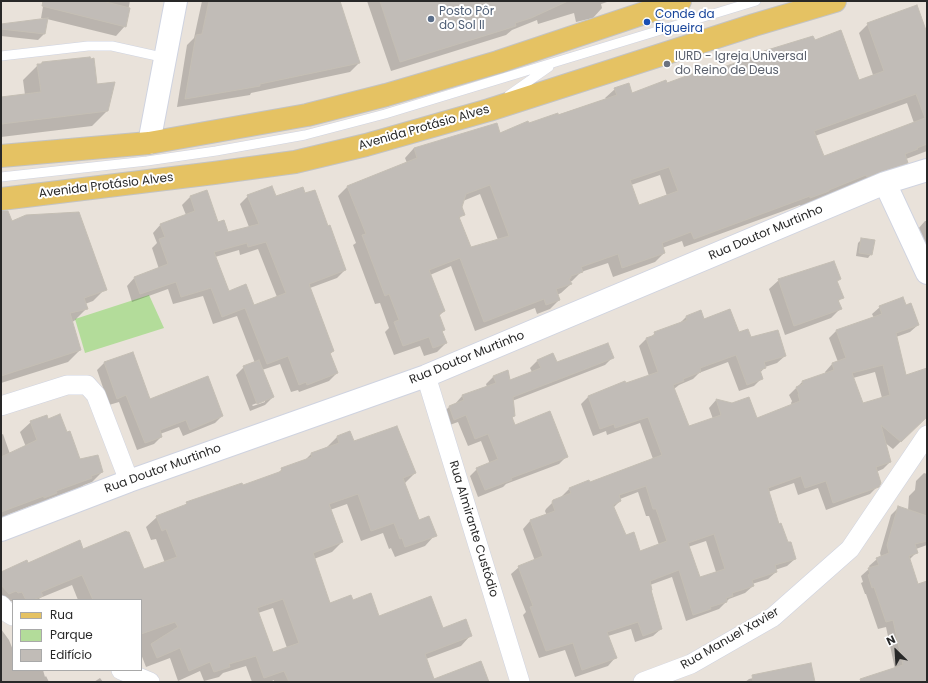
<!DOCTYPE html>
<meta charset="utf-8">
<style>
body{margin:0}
#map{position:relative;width:928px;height:683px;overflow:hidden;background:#e9e2da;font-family:Poppins,sans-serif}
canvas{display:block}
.frame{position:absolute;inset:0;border:2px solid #282828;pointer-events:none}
.legend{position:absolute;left:12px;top:599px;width:130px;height:72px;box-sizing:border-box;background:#fff;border:1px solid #a9a9a9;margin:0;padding:5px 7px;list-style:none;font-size:12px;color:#282828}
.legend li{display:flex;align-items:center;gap:8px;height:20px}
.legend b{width:20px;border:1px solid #a9a9a9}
.north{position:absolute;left:876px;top:631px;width:40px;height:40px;-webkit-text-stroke:3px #fff;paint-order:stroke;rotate:335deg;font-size:11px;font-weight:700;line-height:16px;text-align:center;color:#282828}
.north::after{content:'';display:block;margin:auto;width:14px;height:18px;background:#282828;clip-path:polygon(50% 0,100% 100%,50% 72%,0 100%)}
</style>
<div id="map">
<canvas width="928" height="683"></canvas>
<div class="frame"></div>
<ul class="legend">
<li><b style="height:5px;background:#e5c263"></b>Rua</li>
<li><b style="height:11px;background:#b3dc9a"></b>Parque</li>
<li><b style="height:11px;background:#c1bcb7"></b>Edifício</li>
</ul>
<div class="north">N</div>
</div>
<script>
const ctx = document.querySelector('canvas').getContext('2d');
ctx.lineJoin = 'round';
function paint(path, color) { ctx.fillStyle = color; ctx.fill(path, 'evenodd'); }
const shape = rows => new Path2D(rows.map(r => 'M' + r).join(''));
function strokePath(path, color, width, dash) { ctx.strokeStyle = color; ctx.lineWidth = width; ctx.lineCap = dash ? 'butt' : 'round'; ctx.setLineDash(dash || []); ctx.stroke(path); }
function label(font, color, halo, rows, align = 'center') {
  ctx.font = font + ' Poppins,sans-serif'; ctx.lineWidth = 4; ctx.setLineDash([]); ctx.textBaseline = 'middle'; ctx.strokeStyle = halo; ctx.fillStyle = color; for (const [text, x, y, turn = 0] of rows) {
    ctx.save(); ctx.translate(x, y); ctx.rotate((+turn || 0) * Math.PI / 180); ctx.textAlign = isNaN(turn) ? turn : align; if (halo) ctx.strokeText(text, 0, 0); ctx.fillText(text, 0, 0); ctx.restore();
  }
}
const green = shape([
 [149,295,164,328,85,353,75,319]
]);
const shadow = shape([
 [44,1,130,1,125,26,116,36,47,19,44,34,38,40,1,36,1,26,46,19,41,18],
 [202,1,339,1,359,63,350,72,251,93,250,95,177,107,187,45,194,38],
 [367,1,610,1,601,4,602,8,593,18,576,22,574,13,538,24,537,20,512,30,506,35,391,71],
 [868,24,927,36,927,151,906,159,907,162,898,172,857,184,822,197,819,200,801,207,800,205,684,247,682,241,662,248,664,253,655,262,613,277,608,263,581,272,572,281,570,282,571,284,561,293,557,295,559,300,550,309,537,314,535,308,475,331,451,266,430,275,444,311,439,316,444,330,442,332,446,343,437,352,424,356,420,346,394,355,385,332,389,328,380,303,375,304,353,245,356,243,338,196,347,187,407,163,405,158,414,148,500,134,606,99,605,98,615,89,632,94,715,71,761,55,764,52,814,42,858,81,873,75,859,33],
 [907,103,914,123,824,158,815,136],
 [660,175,667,196,638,207,631,185],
 [480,194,498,240,470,248,459,219,463,214,461,207,463,201],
 [42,63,107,111,92,126,1,137,1,98,25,95,23,80,38,65],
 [305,194,327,227,345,270,337,278,310,288,333,351,330,354,337,373,329,381,299,392,298,390,291,392,280,364,262,370,273,397,265,405,250,411,236,375,244,367,255,363,237,316,213,324,203,296,173,304,168,289,132,302,127,286,135,277,159,269,152,248,157,243,153,233,161,224,186,215,182,205,190,197,228,233,249,227,240,204,248,196,275,197],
 [258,249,277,297,253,306,228,292,215,257,239,250,240,255],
 [265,400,265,402,253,406,252,405],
 [925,221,927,221,927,256,918,229],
 [11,222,105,289,93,301,85,304,86,309,74,321,72,322,80,350,68,362,1,383,1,223],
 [862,239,871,254,868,258,856,256,858,243],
 [839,279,836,282,842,297,838,302,840,309,831,318,785,335,769,289,779,280],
 [905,306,918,325,910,332,896,337,905,377,927,369,927,416,893,449,884,442,890,462,883,469,876,472,878,486,870,494,826,510,818,488,798,495,794,483,768,492,779,525,795,559,787,566,775,570,776,572,768,579,752,584,753,586,745,593,729,599,719,609,686,621,672,577,650,585,661,629,653,636,635,642,631,629,608,636,615,658,608,666,575,677,565,650,539,658,523,615,526,612,511,574,519,567,535,561,523,529,530,521,547,516,545,511,546,509,554,501,563,498,562,496,569,489,589,483,653,459,640,423,607,435,606,431,593,436,581,404,588,397,649,376,639,346,646,339,651,337,655,333,678,325,686,317,700,312,703,320,751,338,785,356,777,363,765,367,760,373,762,378,754,386,739,391,728,362,699,373,693,379,679,385,674,389,689,428,713,419,709,408,716,400,732,404,756,419,792,406,791,403,792,401,789,395,802,382,826,374,825,372,832,364,838,362,829,338,836,331,874,318,872,314,880,307],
 [875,372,882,398,862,404,853,378],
 [638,492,646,516,649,516,659,545,640,552,626,537,613,508,620,501,620,499],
 [706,541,716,572,699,578,688,547],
 [612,358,605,365,512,401,514,416,512,418,515,426,566,457,559,464,506,484,503,487,478,497,470,476,477,469,490,464,481,441,468,446,458,422,447,426,442,414,450,406,455,404,462,396,487,387,486,384,493,377,508,371,509,381,532,372,530,368,538,360,556,364],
 [104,363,150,400,222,416,215,423,183,436,179,427,160,434,161,437,154,444,137,450,119,402,109,405,97,370],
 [48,420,66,433,79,461,102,472,92,482,84,485,81,487,49,499,45,503,34,507,33,505,7,515,1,520,1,435,3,434,10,454,26,447,20,432,31,422],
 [337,437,353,443,415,473,404,484,419,522,435,535,425,546,395,557,391,548,389,549,383,533,361,541,347,504,330,510,342,542,332,552,314,559,330,604,352,601,379,617,471,635,461,646,426,659,433,680,488,682,274,682,274,680,270,682,252,682,246,666,223,673,219,677,204,681,200,671,178,681,170,658,146,667,141,654,141,600,78,600,72,585,40,598,38,600,13,600,13,605,12,601,7,603,1,602,1,573,27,564,83,550,144,571,165,563,156,539,151,540,146,527,157,517,184,506,187,503,242,487,277,474,282,469,305,460,311,454,327,447],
 [273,608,287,648,273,653,258,613],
 [924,473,927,474,927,545,916,549,917,552,909,560,917,585,927,582,927,682,880,682,895,669,886,627,878,629,866,594,865,594,861,583,863,582,861,576,870,568,869,566,877,559,881,557,880,553,891,515,899,507,908,510,909,496,915,490,916,481],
 [1,629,9,640,13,650,13,670,43,670,45,677,46,676,49,682,1,682],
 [767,675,814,682,745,682,749,679],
 [100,678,103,682,94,682]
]);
const building = shape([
 [43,1,102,1,130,8,126,27,42,6,43,1],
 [209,1,340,1,360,63,260,84,260,86,185,99,196,35,202,34,209,1],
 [380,1,568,1,531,18,515,23,516,26,400,62,380,1],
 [917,5,927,33,927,144,917,148,918,149,905,154,908,163,867,177,866,175,829,190,829,191,810,198,810,196,694,239,691,232,662,243,665,253,622,268,618,254,581,267,583,272,571,276,571,278,569,279,572,284,556,289,560,300,546,305,544,299,484,322,460,258,429,270,445,311,439,314,445,330,442,331,447,343,433,348,429,337,403,346,394,322,399,320,389,294,385,296,362,235,366,234,347,186,417,158,414,148,497,123,500,133,528,121,529,123,558,113,558,115,617,95,614,88,629,83,632,93,666,80,667,83,714,66,715,70,764,53,764,51,813,36,815,40,841,30,859,80,884,71,867,23,917,5],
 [916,94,925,118,824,156,814,131,916,94],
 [669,167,678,191,639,205,630,180,669,167],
 [490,185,509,236,471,247,459,217,465,215,462,207,466,194,490,185],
 [48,18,45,34,1,29,1,24,48,18],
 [90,57,91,59,94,58,97,84,115,82,108,111,1,124,1,97,41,92,37,64,42,64,42,62,90,57],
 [272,186,276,196,303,187,305,193,315,190,328,226,330,225,346,270,309,284,334,351,330,353,338,373,307,385,306,382,299,385,288,356,267,364,245,308,222,317,211,288,181,297,176,282,140,294,134,277,168,264,159,239,165,237,160,224,195,211,190,196,207,190,218,222,224,220,228,232,259,224,247,195,272,186],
 [266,242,286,293,254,305,246,284,229,291,214,252,247,243,248,247,266,242],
 [1,211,8,211,12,221,26,215,79,212,107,290,84,298,88,309,70,313,81,350,1,376,1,211],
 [861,238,875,240,872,255,859,253,861,238],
 [834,261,841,279,837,281,844,298,838,300,842,309,794,326,778,279,834,261],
 [903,297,906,305,911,303,919,325,896,333,906,375,927,368,927,417,901,442,881,425,891,462,876,467,881,483,879,487,833,503,826,481,805,488,801,476,768,488,779,524,781,523,788,542,791,542,796,559,775,565,777,572,752,580,754,586,732,593,733,596,726,598,727,602,710,607,711,609,693,615,679,570,650,581,652,590,651,590,662,629,643,636,638,622,607,632,617,658,582,670,573,643,546,651,530,607,533,606,518,566,543,556,530,520,555,511,552,502,553,500,571,493,569,488,589,480,590,482,662,455,648,417,615,428,614,424,600,429,588,396,625,381,626,383,658,372,646,338,655,335,654,332,687,320,686,316,701,310,704,319,730,309,739,332,748,329,751,337,778,330,786,356,764,362,766,368,760,370,763,379,747,385,736,355,700,368,701,372,683,379,684,381,673,385,689,426,721,415,716,399,732,403,749,397,757,418,800,401,798,394,799,394,796,387,803,384,802,381,834,370,832,363,846,358,836,330,882,314,879,306,903,297],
 [883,365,890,395,863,403,852,373,883,365],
 [646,486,653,509,656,509,667,541,640,551,634,532,626,535,613,505,621,501,619,495,646,486],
 [714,534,725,569,700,577,688,543,714,534],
 [608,343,614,358,513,397,515,416,512,417,515,425,550,411,568,457,511,478,512,480,485,490,476,468,498,459,488,434,475,439,466,415,454,420,449,406,464,400,462,395,496,383,493,376,508,370,510,380,541,368,537,360,553,353,557,362,608,343],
 [133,352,150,399,208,376,223,416,190,430,186,420,160,430,162,437,145,443,126,395,117,399,104,362,133,352],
 [259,360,274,397,257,404,243,366,259,360],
 [60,414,67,432,70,431,80,459,98,455,103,472,91,476,92,478,56,491,57,493,44,498,44,496,1,512,1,457,37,440,30,421,47,415,48,419,60,414],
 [397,426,416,473,403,478,419,520,429,516,437,536,405,547,402,538,400,539,394,523,371,531,358,494,329,504,343,542,313,553,330,603,351,595,353,600,371,593,379,616,431,596,443,628,466,619,472,636,425,654,434,679,481,661,489,682,289,682,284,671,264,678,256,656,229,664,230,667,214,672,210,662,189,671,180,648,157,658,151,644,178,627,175,622,141,634,141,600,93,600,82,575,41,592,43,596,33,600,26,600,22,592,18,593,16,591,9,594,1,585,1,572,27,560,28,563,80,540,83,549,126,531,127,532,129,532,144,569,177,557,166,529,162,531,156,516,187,504,186,502,242,483,243,485,282,471,281,468,312,457,311,453,339,443,337,436,350,431,354,441,397,426],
 [283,599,299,643,273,652,257,608,283,599],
 [898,506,927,516,927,541,915,544,918,553,909,556,918,584,927,581,927,682,861,682,860,679,903,665,893,620,886,622,874,587,872,588,868,575,870,574,868,568,879,565,876,558,889,553,887,545,898,506],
 [811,663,815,682,753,682,752,675,811,663]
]);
const lane = shape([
 [1,56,88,46,112,46,166,58],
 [509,95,549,67],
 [1,177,147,161,216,151,305,135,385,114,756,1]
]);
const street = shape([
 [426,376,520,682],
 [1,406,67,385,87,385,96,395,129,481],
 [1,605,8,613,13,616],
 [121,670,150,682],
 [643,682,691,664,773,617,850,549,927,435]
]);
const secondary = shape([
 [149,143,176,1],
 [885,183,927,273],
 [1,530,129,481,426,376,885,183,927,170]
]);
const primary = shape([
 [1,156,149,143,307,115,386,95,498,62,680,1],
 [1,199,214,173,295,162,366,145,489,110,754,25,835,1]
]);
const markers = [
 [431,19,4,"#5c6f8a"],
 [647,22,4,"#1a4fb4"],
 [667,64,4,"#6b7280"]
];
const serviceNames = [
 ["Posto Pôr",439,12],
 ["do Sol II",439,26]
];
const transitNames = [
 ["Conde da",655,15],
 ["Figueira",655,29]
];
const worshipNames = [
 ["IURD - Igreja Universal",675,57],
 ["do Reino de Deus",675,71]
];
const streetNames = [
 ["Avenida Protásio Alves",424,128,-16],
 ["Avenida Protásio Alves",106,186,-7],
 ["Rua Doutor Murtinho",766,233,-23],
 ["Rua Doutor Murtinho",467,358,-22],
 ["Rua Doutor Murtinho",163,469,-20],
 ["Rua Almirante Custódio",473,529,73],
 ["Rua Manuel Xavier",730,639,-30]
];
paint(green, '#b3dc9a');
paint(shadow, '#0003');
paint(building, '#c1bcb7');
strokePath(building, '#c4beb4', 1);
strokePath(lane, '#cfd3e0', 10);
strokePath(street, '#cfd3e0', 20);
strokePath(secondary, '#cfd3e0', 24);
strokePath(primary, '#c3c3c3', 24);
strokePath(lane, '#fff', 9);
strokePath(street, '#fff', 19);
strokePath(secondary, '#fff', 22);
strokePath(primary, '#e5c263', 22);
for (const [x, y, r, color] of markers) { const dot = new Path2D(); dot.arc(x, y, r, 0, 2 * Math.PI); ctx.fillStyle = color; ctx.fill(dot); strokePath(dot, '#fff', 1.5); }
label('12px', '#4e5e75', '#fff', serviceNames, 'left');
label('12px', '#164399', '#fff', transitNames, 'left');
label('12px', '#5b616d', '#fff', worshipNames, 'left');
label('12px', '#282828', '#fff', streetNames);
</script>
